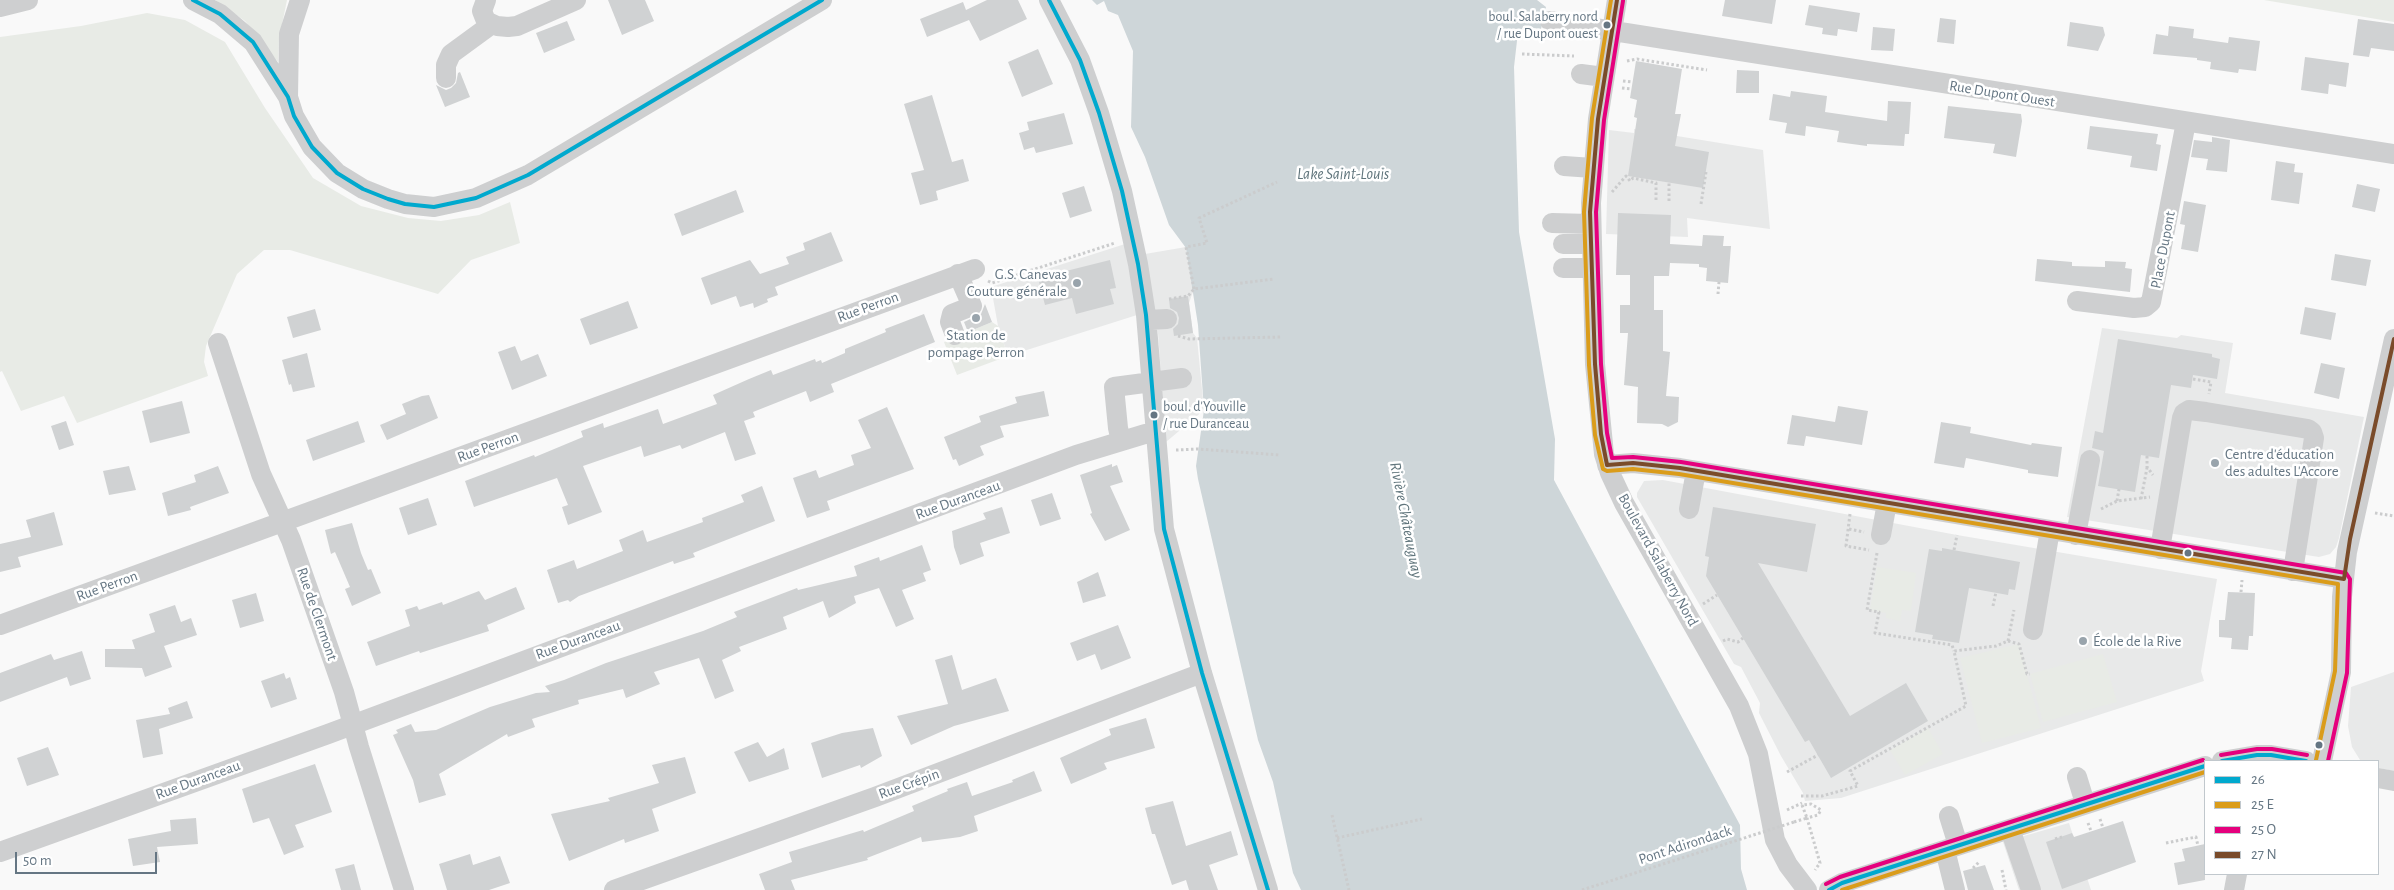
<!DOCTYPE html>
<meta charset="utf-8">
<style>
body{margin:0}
#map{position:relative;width:2394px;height:890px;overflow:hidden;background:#f9f9f9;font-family:"Alegreya Sans",sans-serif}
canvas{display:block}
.legend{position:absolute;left:2204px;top:760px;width:175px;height:115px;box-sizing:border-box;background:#fff;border:1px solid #c1c8cd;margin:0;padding:6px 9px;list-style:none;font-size:15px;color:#657683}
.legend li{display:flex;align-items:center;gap:10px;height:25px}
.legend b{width:25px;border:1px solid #c1c8cd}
.scale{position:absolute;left:15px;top:852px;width:142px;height:22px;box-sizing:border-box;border:2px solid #657683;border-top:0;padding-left:6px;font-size:15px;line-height:18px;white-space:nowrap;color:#657683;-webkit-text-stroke:4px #fff;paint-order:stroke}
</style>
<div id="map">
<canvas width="2394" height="890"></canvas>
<ul class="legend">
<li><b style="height:6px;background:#00a9ce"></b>26</li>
<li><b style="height:6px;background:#da9c1a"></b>25 E</li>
<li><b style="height:6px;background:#e5007d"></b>25 O</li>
<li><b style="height:6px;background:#7a4b2a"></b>27 N</li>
</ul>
<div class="scale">50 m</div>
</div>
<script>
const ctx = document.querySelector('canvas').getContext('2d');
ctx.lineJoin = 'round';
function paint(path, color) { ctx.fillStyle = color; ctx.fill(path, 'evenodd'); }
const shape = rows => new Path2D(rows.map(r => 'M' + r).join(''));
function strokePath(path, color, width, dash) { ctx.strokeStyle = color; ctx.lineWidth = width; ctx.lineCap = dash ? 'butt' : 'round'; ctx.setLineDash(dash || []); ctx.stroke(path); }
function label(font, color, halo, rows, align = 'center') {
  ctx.font = font + ' "Alegreya Sans",sans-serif'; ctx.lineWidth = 5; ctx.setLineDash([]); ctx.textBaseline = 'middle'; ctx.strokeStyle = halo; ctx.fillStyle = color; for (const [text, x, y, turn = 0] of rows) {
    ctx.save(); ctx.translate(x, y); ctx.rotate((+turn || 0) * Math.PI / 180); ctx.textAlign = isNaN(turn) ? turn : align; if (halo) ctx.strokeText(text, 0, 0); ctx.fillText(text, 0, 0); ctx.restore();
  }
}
const built = shape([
 [1634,129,1763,150,1770,229,1687,218,1688,237,1606,234,1609,130,1634,133],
 [1125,244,1137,315,1008,356,998,326,991,287],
 [1186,247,1194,289,1189,303,1193,333,1197,338,1204,410,1166,442,1158,333,1145,254],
 [2102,328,2177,338,2181,335,2233,343,2225,393,2364,417,2339,538,2336,547,2330,554,2319,557,2067,517],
 [1663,480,1957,535,2217,579,2201,671,2204,681,1841,798,1805,801,1803,793,1781,756,1759,713,1760,703,1741,667,1734,664,1637,497,1637,493,1644,481],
 [2394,672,2394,771,2378,768,2378,761,2360,760,2352,747,2348,726,2351,687],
 [2069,823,2091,890,2019,890,2003,842]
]);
const green = shape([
 [215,0,287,0,279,39,278,62,245,21],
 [2264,0,2394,0,2394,22],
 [147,13,185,20,225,42,265,108,313,178,361,206,408,218,441,221,479,215,510,202,520,243,471,260,438,294,290,250,264,250,237,274,206,346,204,362,208,376,77,423,64,396,21,411,2,371,0,372,0,37,81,26],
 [992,322,998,326,1008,356,957,375,944,342],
 [1877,567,1916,573,1911,611,1902,610,1900,621,1886,618,1886,613,1870,610],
 [2019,644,2041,728,1982,743,1960,658],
 [2103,654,2117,702,2043,722,2030,674],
 [1928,728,1943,754,1905,775,1890,750]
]);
const water = shape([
 [1092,0,1537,0,1546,7,1541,29,1524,27,1518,32,1514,67,1519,232,1555,439,1554,480,1740,825,1741,869,1747,890,1301,890,1293,873,1273,782,1258,740,1198,479,1196,466,1204,410,1198,325,1186,248,1169,225,1145,157,1131,127,1133,51,1118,15,1108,11,1104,1,1097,5]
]);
const building = shape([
 [608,0,645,0,654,21,622,35],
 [987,0,1018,0,1027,19,980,41,969,20,927,37,920,19,963,2,966,10],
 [1725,0,1776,0,1772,24,1722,16],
 [1809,5,1860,13,1857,32,1838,29,1837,36,1822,34,1823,28,1805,25],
 [1940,18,1956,20,1954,44,1937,42],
 [2358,19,2394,24,2394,51,2371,48,2369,57,2353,55],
 [567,21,575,40,544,53,536,33],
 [2070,22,2103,27,2105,35,2098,51,2067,46],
 [2169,26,2194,29,2193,38,2228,43,2229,37,2260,41,2256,71,2239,69,2238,73,2210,69,2211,62,2197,60,2197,58,2153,54,2156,34,2168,36],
 [1873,27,1895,29,1893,51,1871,50],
 [1038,49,1053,84,1022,97,1008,62],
 [2305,57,2349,63,2346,87,2329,84,2328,94,2301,90],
 [1636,61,1682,69,1675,114,1681,114,1675,146,1709,152,1703,188,1628,176,1637,118,1634,117,1637,100,1630,98],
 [1737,70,1759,71,1759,93,1736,93],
 [460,72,470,97,445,107,436,85,446,90,451,88,456,83,458,73],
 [1791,91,1827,96,1825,112,1887,121,1888,101,1911,102,1909,134,1905,134,1904,146,1867,144,1867,146,1837,142,1839,131,1806,126,1805,136,1785,133,1787,123,1769,120,1773,94,1790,97],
 [932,95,952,162,963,159,969,181,936,191,938,200,920,205,911,173,924,170,904,104],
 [1948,106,2021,114,2022,121,2016,157,1993,153,1995,144,1944,138],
 [1064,113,1073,144,1036,153,1034,147,1024,150,1019,133,1029,130,1027,122],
 [2090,126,2158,134,2156,144,2161,145,2157,171,2130,167,2132,156,2087,149],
 [2212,137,2230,140,2227,172,2206,170,2208,159,2191,157,2194,140,2212,142],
 [2276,161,2295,164,2294,172,2303,173,2299,204,2271,200],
 [2357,184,2380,189,2375,212,2352,207],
 [1084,186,1092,211,1070,218,1062,193],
 [736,190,744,212,682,236,674,214],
 [2184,201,2206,205,2198,252,2181,249,2185,225,2180,224],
 [1618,213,1671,215,1670,244,1702,246,1703,235,1724,236,1723,246,1731,246,1728,283,1706,281,1707,268,1699,267,1699,264,1670,263,1669,276,1654,276,1654,310,1663,310,1663,351,1670,352,1666,396,1679,397,1678,422,1668,427,1662,424,1637,423,1638,387,1624,385,1628,333,1620,333,1620,305,1630,305,1630,275,1616,275],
 [831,232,843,261,775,287,778,295,767,299,768,302,754,308,753,303,740,307,736,296,711,305,701,278,750,260,760,274,789,264,786,257,805,250,803,243],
 [2335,254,2371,260,2366,286,2331,280],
 [2037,259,2072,262,2072,266,2105,267,2105,261,2126,262,2125,268,2132,269,2130,292,2035,281],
 [1110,260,1116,288,1110,289,1114,304,1076,314,1072,298,1045,305,1038,278],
 [1188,296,1193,333,1174,336,1173,329,1178,324,1179,318,1177,312,1170,308,1169,299],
 [628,301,638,328,590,345,580,319],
 [985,304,992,322,968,332,964,322,981,314],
 [2305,307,2336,313,2331,340,2300,334],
 [315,309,321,330,293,338,287,317],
 [924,314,935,342,831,384,834,392,810,402,806,391,753,412,755,417,744,421,756,454,735,461,725,432,682,449,680,445,644,457,641,446,583,466,602,512,568,525,562,507,568,505,557,478,474,507,465,481,534,455,535,457,583,437,581,431,603,423,604,428,658,409,663,424,717,404,713,395,749,379,771,370,773,375,815,359,816,362,821,360,822,363,845,353,845,349,886,332,885,329],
 [2118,339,2212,354,2212,357,2220,359,2217,379,2193,375,2191,388,2171,385,2159,458,2141,455,2135,492,2098,486,2104,451,2092,448,2095,431,2103,433],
 [515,346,521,361,538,354,547,376,512,390,498,352],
 [307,353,315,387,293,392,291,384,289,385,282,360],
 [2321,363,2345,368,2339,399,2314,393],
 [1044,391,1049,416,1000,426,1004,437,980,446,984,455,959,466,956,459,953,460,944,437,981,422,979,416,1017,403,1015,397],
 [429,395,438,418,387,440,380,425,406,414,402,404,422,396],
 [182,401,190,433,150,443,142,411],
 [1838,406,1868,411,1862,445,1806,436,1804,446,1787,444,1792,415,1835,422],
 [887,407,914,469,827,501,830,510,807,518,793,478,816,470,819,478,854,465,851,455,871,448,858,420],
 [66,421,74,445,59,450,51,426],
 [358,421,365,442,313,461,306,440],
 [1941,422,1971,427,1970,433,2031,445,2032,443,2062,447,2058,477,2028,473,2028,470,1966,458,1964,468,1934,463],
 [1112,464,1112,467,1117,465,1123,482,1110,486,1130,530,1105,541,1090,514,1092,513,1080,475],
 [129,466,136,490,109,495,103,471],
 [218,466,229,493,190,507,191,510,168,516,162,493,196,482,194,475],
 [762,486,775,521,693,553,695,557,674,564,673,561,579,596,570,602,568,600,558,603,547,570,574,560,577,569,623,551,619,540,643,530,647,542,703,522,702,518,744,502,741,495],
 [1052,493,1061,519,1040,526,1031,500],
 [428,498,437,525,408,535,399,508],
 [1002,507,1010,533,980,543,984,556,960,565,954,547,952,531,986,519,983,513],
 [1713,507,1816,524,1807,572,1758,563,1850,716,1906,683,1928,721,1831,778,1809,740,1805,742,1706,576,1709,557,1705,556],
 [54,512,63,545,18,557,21,567,0,572,0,544,31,537,26,520],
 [352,523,361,553,368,570,371,569,381,593,352,606,345,589,350,587,335,552,331,554,325,530],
 [922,545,931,570,923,573,926,581,902,590,914,619,896,627,879,588,854,596,856,603,829,618,823,601,783,617,787,629,739,647,741,651,722,660,734,691,715,699,699,658,654,672,660,684,626,698,623,689,578,700,579,704,532,719,535,727,508,737,507,734,439,774,446,795,419,803,413,780,393,735,398,733,396,730,411,724,415,732,436,730,490,707,536,693,550,692,545,686,564,680,606,663,703,631,737,617,734,612,797,588,798,590,857,576,854,566,879,557,880,561],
 [1942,548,2020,562,2015,590,2009,589,2008,595,1969,588,1959,643,1932,639,1933,635,1915,632,1929,549,1942,551],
 [1098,572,1106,596,1083,603,1077,582],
 [516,587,525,609,487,625,489,631,420,653,419,651,376,666,367,642,410,626,405,610,417,606,419,610,442,602,443,605,479,591,485,600],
 [2228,592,2255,593,2253,636,2249,636,2248,650,2231,649,2232,638,2219,637,2219,620,2225,620],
 [256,593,264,621,240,628,232,600],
 [175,605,181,622,191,618,197,635,164,646,172,667,145,677,142,668,105,667,105,649,135,649,132,640,155,632,149,614],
 [1118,625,1131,658,1101,670,1095,654,1077,661,1070,643],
 [82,651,91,679,70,686,67,677,0,702,0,673,51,654,54,660],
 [952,655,962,690,996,678,1009,711,954,726,911,745,897,716,948,704,935,660],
 [284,673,286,679,290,677,297,699,271,708,261,681],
 [187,701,193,718,159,729,163,754,143,758,136,720,170,714,168,708],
 [1146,718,1155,748,1104,763,1107,769,1071,784,1060,758,1111,735,1109,729],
 [873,728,882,756,861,768,860,765,822,778,811,743,842,733],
 [758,742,767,757,784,748,789,769,749,782,734,752],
 [48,747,59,775,27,786,17,758],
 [685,757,696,793,652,809,659,831,625,843,624,839,569,861,551,814,610,801,608,798,659,783,652,765],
 [315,764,332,812,295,825,304,847,284,855,269,818,253,823,242,789],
 [1034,771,1042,791,974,816,978,831,960,837,922,842,921,837,867,858,868,860,791,880,795,890,765,890,759,874,792,862,789,852,863,830,864,832,914,811,912,806,948,791,947,789,967,782,972,796,1013,782,1012,780],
 [1173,801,1186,846,1231,831,1238,855,1209,865,1218,890,1189,890,1186,880,1172,885,1155,834,1152,834,1145,808],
 [196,818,198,844,157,847,160,862,133,866,128,839,171,831,170,820],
 [2123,821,2136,862,2062,889,2046,842,2072,833,2074,837],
 [2205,844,2205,880,2178,885,2174,863,2185,861,2182,849],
 [470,854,473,865,500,856,510,883,489,890,447,890,439,864],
 [354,864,361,890,341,890,335,869],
 [1985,865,1994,890,1968,890,1963,871]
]);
const path = shape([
 [1522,54,1574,56],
 [1627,61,1637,59,1707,70],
 [1623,81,1632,82],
 [1622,88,1631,89],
 [1612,192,1626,176,1630,181,1633,178,1656,183,1656,201],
 [1669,201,1669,183],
 [1701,204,1706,172],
 [988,281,992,283,1115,243],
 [1194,289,1186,247,1207,243,1199,218,1277,182],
 [1718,294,1719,282],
 [1169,299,1188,296,1194,289,1274,279],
 [1178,336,1189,339,1281,337],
 [2193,379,2211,382,2209,394],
 [1176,450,1198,449,1280,455],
 [2147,456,2147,467,2153,475],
 [2141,499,2147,468],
 [2117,501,2119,489],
 [2101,509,2117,501,2150,497],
 [2375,513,2394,516],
 [1850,514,1846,546,1869,550],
 [1849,529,1864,532],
 [1954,550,1957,535],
 [1877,553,1867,610,1879,612,1875,633,1952,645,1954,651],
 [2241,592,2242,580],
 [1703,604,1717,595],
 [1993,606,1996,592],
 [1723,641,1727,639,1738,642,1743,638],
 [2008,641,2019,644,2027,674,2030,674],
 [1787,772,1818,755],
 [1801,796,1822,796,1858,786,1850,771,1966,706,1954,651,1996,646,2008,641,2014,610],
 [1787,810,1802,803],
 [1332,815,1349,890],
 [2100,819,2103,828],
 [1794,822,1807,818,1802,805,1811,804,1821,810,1818,815,1807,818,1820,863,1815,870],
 [2088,823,2091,831],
 [1337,838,1422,819],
 [2055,839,2062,837],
 [2166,843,2196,837,2198,846],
 [1973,868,1979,862],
 [2002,870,2006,890]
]);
const minor = shape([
 [193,0,220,14,253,42,288,97,294,116,312,147,337,173,363,189,388,199,405,204,434,207,476,198,528,175,822,0],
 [486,0,482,11,486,21,497,26,508,27,517,26,576,0],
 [1049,0,1080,60,1099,113,1122,191,1138,264,1146,315,1164,529,1202,673,1268,890],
 [1617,0,1598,119,1591,203,1595,364,1604,454,1610,473,1624,503,1739,706,1758,754,1775,840,1788,865,1807,890],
 [0,7,28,0],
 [1550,21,2394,154],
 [1581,74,1604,77],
 [446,78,446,65,451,54,492,24],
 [288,97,289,34,300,0],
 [1564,166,1593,168],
 [1552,223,1590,224],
 [1563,244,1590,244],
 [1563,268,1591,268],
 [2077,301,2134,308,2145,307,2151,302,2186,122],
 [1147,320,1167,319],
 [955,335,950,322,952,314,972,306,958,274],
 [218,343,261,474,291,540,344,692,359,747,404,890],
 [1121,441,1118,428,1114,387,1182,378],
 [1607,465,1633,463,1680,468,2344,579],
 [1689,509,1696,471],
 [1881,535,1887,503],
 [2076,535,2090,460],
 [2160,549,2182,418,2184,413,2189,410,2206,412,2308,429,2312,432,2314,438,2293,571],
 [0,625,975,269],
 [2033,630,2050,530],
 [2222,761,2257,755,2271,755,2306,761],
 [2322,761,2341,672,2342,597,2347,552,2394,339],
 [2077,777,2085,803],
 [2378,778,2394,781],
 [1949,816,1958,845],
 [2010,829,2031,890],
 [1945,850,1955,890],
 [0,852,328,734,1076,455,1145,434,1156,433],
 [614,890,875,797,1202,673],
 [1829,890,1842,883,2205,766],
 [2234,890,2237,874]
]);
const pathBridge = shape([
 [1582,890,1794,822]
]);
const bus1 = shape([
 [193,0,220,14,253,42,288,97,294,116,312,147,337,173,363,189,388,199,405,204,434,207,476,198,528,175,822,0],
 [1049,0,1080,60,1099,113,1122,191,1138,264,1146,315,1164,529,1202,673,1268,890],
 [2222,761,2257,755,2271,755,2306,761],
 [1829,890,1842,883,2205,766]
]);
const bus2 = shape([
 [1611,0,1592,118,1584,212,1589,365,1595,435,1603,469,1607,471,1633,469,1679,474,2338,584,2335,671,2316,760],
 [1842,890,2205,772]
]);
const bus3 = shape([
 [1623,1,1604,120,1596,212,1601,364,1607,433,1612,458,1633,457,1681,462,2346,573,2350,579,2347,673,2328,761],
 [2221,755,2257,749,2272,749,2307,755],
 [1826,884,1840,877,2203,760]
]);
const bus4 = shape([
 [1617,0,1598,119,1590,212,1595,364,1601,434,1607,465,1633,463,1680,468,2344,579,2350,539,2394,339]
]);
const markers = [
 [1607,25,4.5,"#657683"],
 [1077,283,5,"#99a4ac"],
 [976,318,5,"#99a4ac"],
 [1154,415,4.5,"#657683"],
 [2215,463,5,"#99a4ac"],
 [2188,553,4.5,"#657683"],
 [2083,641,5,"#99a4ac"],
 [2319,745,4.5,"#657683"]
];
const busNames = [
 ["boul. Salaberry nord",1598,17],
 ["/ rue Dupont ouest",1598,34],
 ["boul. d'Youville",1163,407,"left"],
 ["/ rue Duranceau",1163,424,"left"]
];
const streetNames = [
 ["Rue Dupont Ouest",2002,94,9],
 ["Place Dupont",2163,250,-79],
 ["Rue Perron",868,307,-20],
 ["Rue Perron",488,447,-20],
 ["Rue Duranceau",958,500,-20],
 ["Boulevard Salaberry Nord",1658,560,61],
 ["Rue Perron",107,586,-20],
 ["Rue de Clermont",317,614,71],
 ["Rue Duranceau",578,640,-20],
 ["Rue Duranceau",198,780,-20],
 ["Rue Crépin",909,784,-20],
 ["Pont Adirondack",1685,845,-18]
];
const poiNames = [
 ["G.S. Canevas",1067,274,"right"],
 ["Couture générale",1067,291,"right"],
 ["Station de",976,335,"center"],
 ["pompage Perron",976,352,"center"],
 ["Centre d'éducation",2225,454],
 ["des adultes L'Accore",2225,471],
 ["École de la Rive",2093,641]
];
const waterNames = [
 ["Lake Saint-Louis",1343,174],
 ["Rivière Châteauguay",1406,520,79]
];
paint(built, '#e8e9e9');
paint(green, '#e8ebe6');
paint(water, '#ced6d9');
paint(building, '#d0d2d3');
strokePath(path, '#cbcccd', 3, [2.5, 2.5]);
strokePath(minor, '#cecfd0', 20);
strokePath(pathBridge, '#cbcccd', 3, [2.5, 2.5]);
strokePath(bus1, '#00a9ce', 4);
strokePath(bus2, '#da9c1a', 4);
strokePath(bus3, '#e5007d', 4);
strokePath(bus4, '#7a4b2a', 4);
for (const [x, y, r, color] of markers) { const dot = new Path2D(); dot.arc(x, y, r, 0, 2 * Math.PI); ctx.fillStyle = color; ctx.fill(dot); strokePath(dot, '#fff', 2); }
label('14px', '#657683', '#fff', busNames, 'right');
label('15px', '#657683', '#fff', streetNames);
label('15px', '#657683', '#fff', poiNames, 'left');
label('italic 16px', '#60757c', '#fff', waterNames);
</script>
